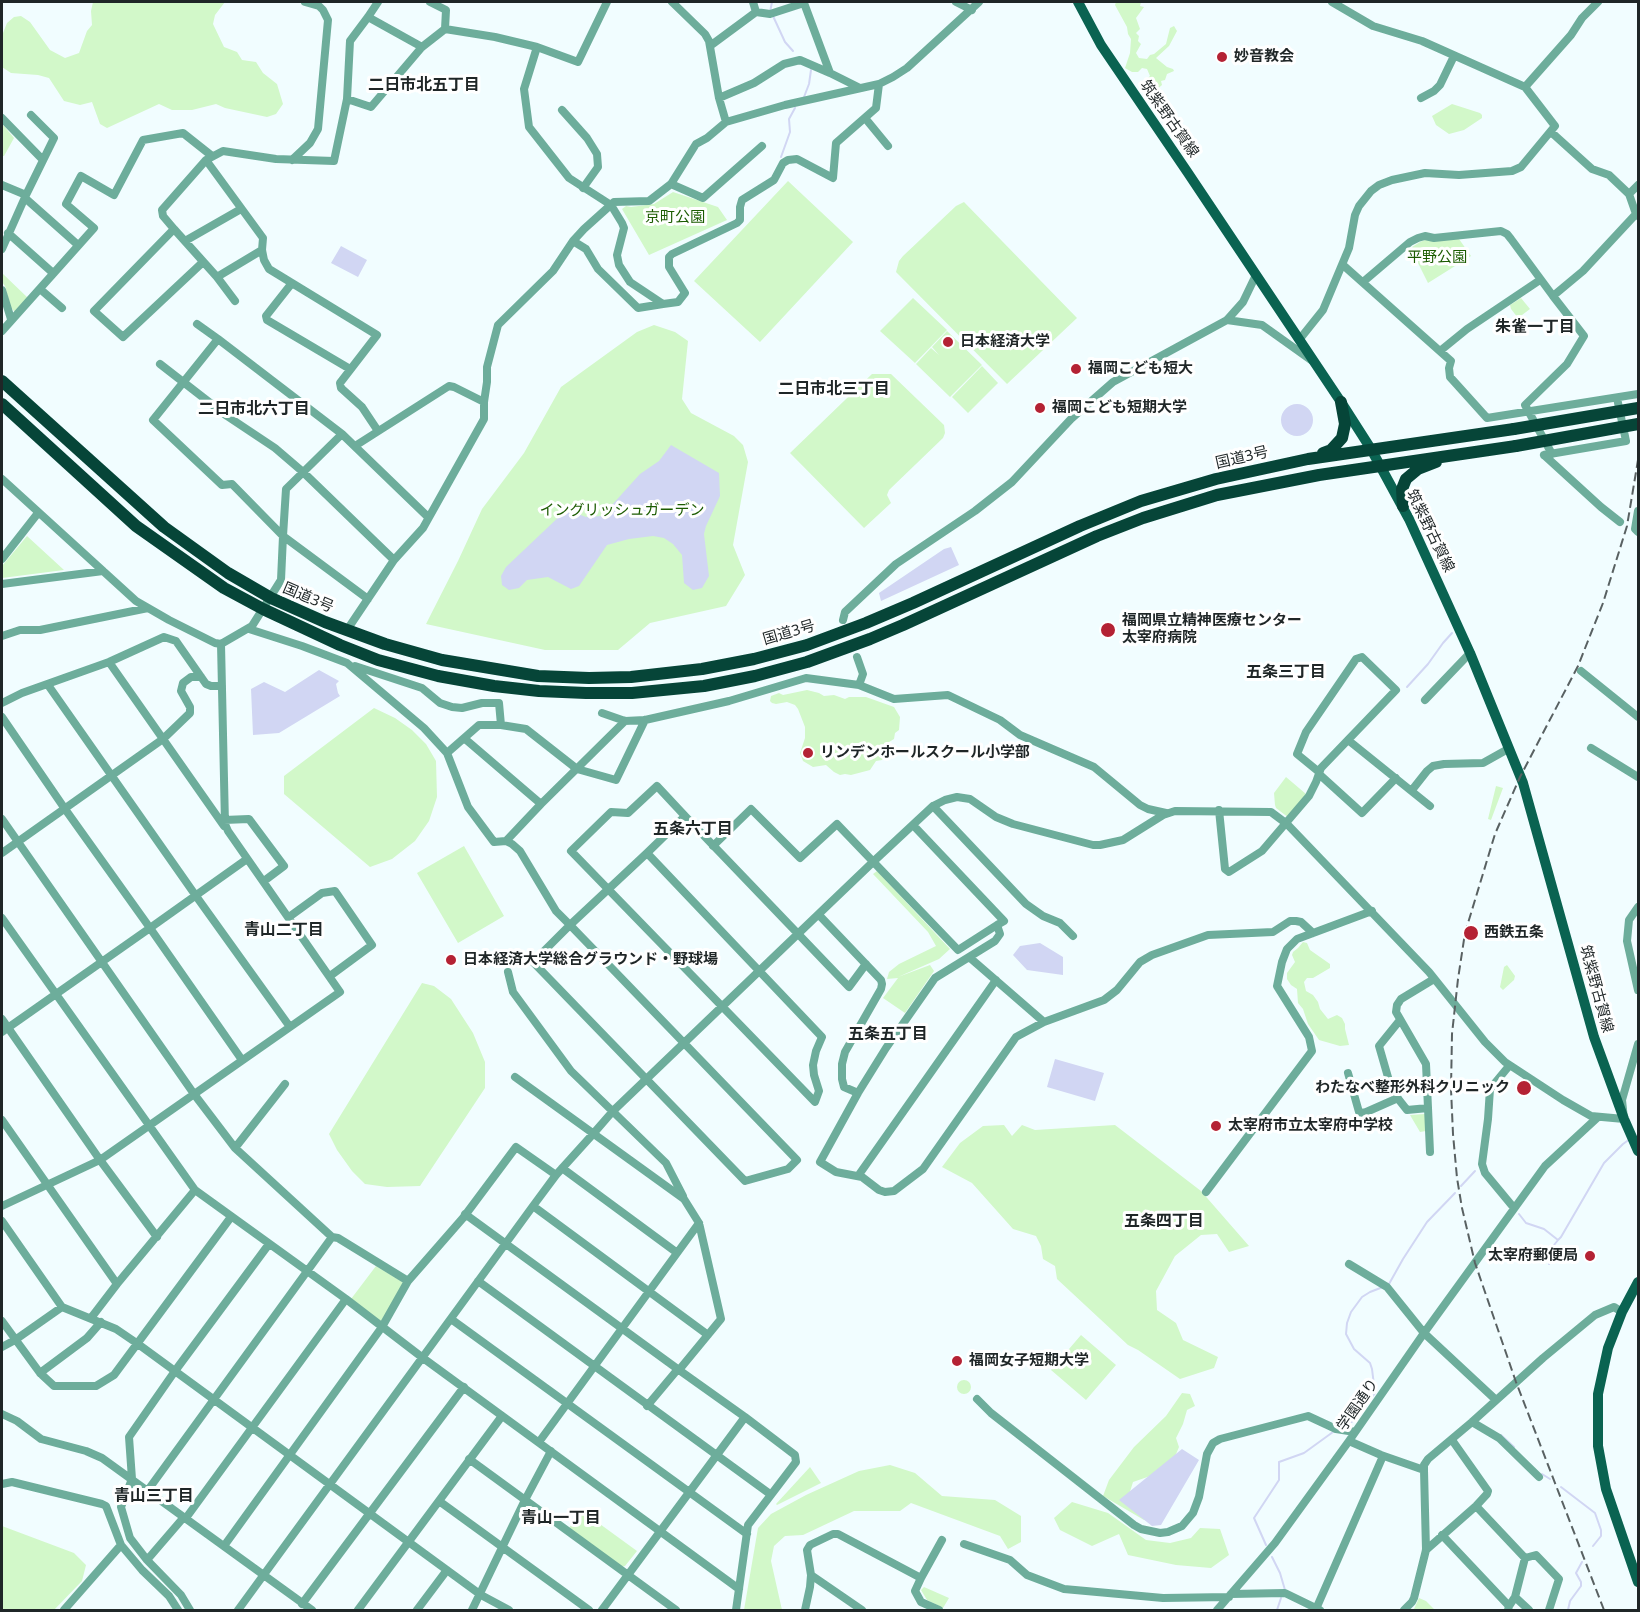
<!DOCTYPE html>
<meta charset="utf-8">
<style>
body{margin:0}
#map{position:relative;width:1640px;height:1612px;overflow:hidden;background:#f1fdff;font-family:"Noto Sans",sans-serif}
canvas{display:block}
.frame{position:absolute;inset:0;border:3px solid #1f2627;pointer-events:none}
</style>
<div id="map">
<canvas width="1640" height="1612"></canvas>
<div class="frame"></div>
</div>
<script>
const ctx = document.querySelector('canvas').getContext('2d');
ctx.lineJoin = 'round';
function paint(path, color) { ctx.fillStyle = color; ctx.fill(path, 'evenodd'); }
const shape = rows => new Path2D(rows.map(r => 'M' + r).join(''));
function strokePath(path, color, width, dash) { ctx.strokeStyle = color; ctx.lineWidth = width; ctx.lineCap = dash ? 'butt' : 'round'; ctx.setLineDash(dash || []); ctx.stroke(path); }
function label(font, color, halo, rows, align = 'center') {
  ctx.font = font + ' "Noto Sans","Noto Sans JP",sans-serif'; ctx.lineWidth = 6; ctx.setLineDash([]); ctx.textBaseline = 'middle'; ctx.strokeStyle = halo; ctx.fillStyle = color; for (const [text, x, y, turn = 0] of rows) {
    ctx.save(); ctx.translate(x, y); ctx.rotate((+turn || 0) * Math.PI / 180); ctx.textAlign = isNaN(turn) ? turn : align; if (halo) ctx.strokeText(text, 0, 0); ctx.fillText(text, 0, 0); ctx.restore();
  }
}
const green = shape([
 [93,2,225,2,215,15,213,24,224,47,237,52,242,60,256,62,263,73,277,84,283,104,276,114,267,117,225,108,216,104,192,110,172,110,159,104,107,128,100,124,92,102,80,105,64,101,49,78,38,75,11,73,2,67,3,33,7,23,14,17,21,16,30,22,50,50,65,58,79,53,87,31,92,25,91,11],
 [1116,2,1141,2,1140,6,1144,7,1136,18,1140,29,1136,33,1139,36,1138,41,1141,44,1136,53,1139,58,1147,59,1150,55,1154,54,1166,44,1170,28,1174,26,1177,31,1169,46,1156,58,1167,67,1173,69,1174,71,1167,74,1165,80,1161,81,1162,85,1155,91,1155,100,1148,97,1144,89,1143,82,1150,76,1147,69,1142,68,1138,72,1132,72,1125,68,1130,53,1131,39,1128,34,1127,27,1115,5],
 [1452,104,1480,113,1482,115,1482,118,1464,130,1449,134,1436,125,1432,116],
 [2,125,4,126,14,138,4,156,2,156],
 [788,181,853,242,760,342,694,281],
 [673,192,718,207,727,220,649,255,622,209,626,206,631,207,654,204],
 [964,202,1077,318,1007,384,896,272,899,261,903,256,956,206],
 [1459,239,1471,256,1428,283,1417,261,1417,254,1412,247,1420,242,1425,240],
 [2,273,28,298,15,312,11,308,5,286,2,282],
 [913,298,947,330,915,363,880,331],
 [1521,298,1530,309,1518,318,1511,309,1510,305],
 [654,325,675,332,688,341,682,399,691,413,734,436,743,445,748,462,733,545,745,575,726,606,650,623,618,650,545,650,426,624,458,561,482,509,524,453,561,387,637,332],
 [947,331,982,365,950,397,916,364,931,348,939,355,932,347],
 [982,366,998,383,968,413,952,397],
 [872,374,891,374,944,425,945,433,943,438,889,490,887,495,891,503,864,528,790,453],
 [27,536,64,570,2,578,2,566],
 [807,690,819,693,824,696,834,695,845,699,849,697,866,697,894,707,900,717,899,730,895,733,894,739,889,742,888,753,882,760,876,761,870,770,851,775,845,774,840,775,834,772,826,765,813,767,803,761,800,753,805,738,805,727,798,709,795,705,787,702,776,704,772,703,770,701,771,696,779,693,783,695],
 [374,708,395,718,412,730,426,744,436,761,437,797,429,821,415,841,392,859,370,867,284,794,284,776],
 [1286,777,1306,794,1289,818,1276,808,1275,805,1274,793],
 [1496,786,1503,788,1491,820,1488,819],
 [464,846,504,916,458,943,417,873],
 [877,871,950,949,939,959,898,977,930,965,934,971,905,1013,883,998,898,978,887,979,889,972,899,964,936,946,928,932,873,874],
 [1303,942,1307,943,1310,950,1330,964,1330,968,1313,978,1307,978,1304,982,1306,991,1313,995,1318,1002,1320,1009,1328,1019,1337,1015,1342,1018,1345,1024,1345,1029,1349,1045,1340,1046,1319,1040,1308,1024,1303,1009,1298,1003,1297,989,1291,985,1287,979,1287,973,1295,962,1292,955,1293,952,1298,948],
 [1507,965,1515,976,1514,980,1503,990,1500,987,1504,967],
 [422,983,434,986,451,999,473,1033,485,1062,485,1088,420,1186,387,1187,365,1184,352,1171,337,1150,329,1134],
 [1425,1114,1426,1131,1420,1132,1410,1115],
 [1004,1125,1012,1136,1022,1125,1035,1130,1115,1125,1201,1191,1249,1246,1229,1252,1217,1234,1201,1235,1175,1256,1156,1291,1157,1310,1176,1323,1183,1340,1218,1357,1214,1368,1180,1379,1138,1350,1128,1345,1057,1279,1055,1266,1043,1259,1041,1246,1036,1236,1013,1229,972,1183,942,1167,960,1143,983,1126],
 [376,1266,404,1283,383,1320,378,1322,351,1299],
 [1081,1335,1116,1365,1086,1400,1051,1370],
 '957 1387a7 7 0 1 1 14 0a7 7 0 1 1-14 0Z',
 [1182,1393,1190,1394,1195,1406,1187,1410,1183,1424,1176,1438,1179,1447,1174,1459,1159,1473,1133,1482,1128,1498,1161,1516,1144,1520,1103,1496,1109,1480,1134,1447,1166,1416],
 [890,1465,915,1473,942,1496,995,1500,1021,1516,1021,1542,1008,1549,1000,1536,911,1503,900,1511,854,1511,803,1535,785,1536,774,1546,771,1561,782,1610,744,1610,758,1528,771,1514,806,1495,859,1471],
 [810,1467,821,1483,777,1505,776,1504],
 [1072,1502,1108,1513,1146,1540,1170,1543,1191,1538,1200,1528,1220,1529,1229,1555,1211,1568,1176,1565,1128,1555,1119,1534,1092,1546,1060,1530,1054,1518],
 [582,1511,637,1551,625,1566,621,1567,569,1528],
 [2,1526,74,1553,86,1565,82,1581,54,1610,2,1610],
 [924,1587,949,1598,943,1608,927,1600,921,1590],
 [1419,1598,1426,1601,1435,1610,1408,1610,1414,1609]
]);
const water = shape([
 [341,246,367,260,358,277,331,263],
 '1281 420a16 16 0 1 1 32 0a16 16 0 1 1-32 0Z',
 [671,445,719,473,720,496,706,526,704,534,709,576,702,588,693,590,684,583,682,555,673,544,664,538,653,536,629,539,607,545,579,586,571,589,548,577,527,580,519,588,509,590,502,585,501,576,506,567,563,513,570,511,586,517,602,516,640,474,659,461],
 [951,547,959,565,881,601,879,593,944,549],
 [319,670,339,681,336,684,338,693,340,696,279,733,253,735,251,689,264,682,285,692],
 [1040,943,1063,957,1063,975,1027,970,1013,955,1020,946],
 [1055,1059,1104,1073,1095,1101,1047,1087],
 [1182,1449,1199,1460,1161,1525,1152,1526,1119,1500]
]);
const stream = shape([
 [770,12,772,2],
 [773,16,785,42,793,51],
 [804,97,809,84,811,70],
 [781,157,790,132,789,119,795,108],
 [1407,687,1428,664,1443,643,1452,633],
 [1461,1186,1475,1171],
 [1519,1214,1526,1223,1544,1229,1558,1240,1561,1237,1604,1163,1623,1144,1630,1139],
 [1549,1264,1554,1245,1558,1240],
 [1389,1284,1403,1259,1427,1222,1455,1193],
 [1345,1425,1355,1420,1375,1393,1372,1369,1370,1363,1354,1349,1346,1334,1347,1323,1351,1312,1362,1297,1370,1292,1383,1287],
 [1501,1435,1514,1447],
 [1542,1474,1550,1479],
 [1561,1487,1595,1513,1601,1530,1601,1536,1593,1546],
 [1266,1545,1254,1518,1279,1480,1279,1462,1304,1453,1333,1432],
 [1272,1557,1280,1573,1285,1590],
 [1277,1610,1281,1598],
 [1568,1610,1570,1601,1581,1586,1581,1582,1576,1573,1582,1562]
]);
const minor = shape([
 [430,2,446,10,445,29],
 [672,2,705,34,709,41,719,98,726,122],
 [753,2,756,12],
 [956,2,972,10],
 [368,17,422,47],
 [710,46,756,12,770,14,804,3,830,73,860,88],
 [537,47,524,89,529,127,569,178,611,205,622,223,624,228,617,255,619,265,630,282,663,304,678,302,685,293,669,267,669,257,672,254,737,223,740,220,740,207,742,200,774,180,783,163,788,160,797,159,833,178,836,143,876,108,879,84],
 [1525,87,1571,35,1582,18,1598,2],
 [719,98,754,83,784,64,800,60,830,73],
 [1421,98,1434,91,1440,85,1454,56],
 [347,99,371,107,422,47,445,29,495,37,537,47,578,62,607,2],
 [562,110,587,138,597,154,598,167,583,188],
 [2,118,43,160],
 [865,118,888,146],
 [1551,132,1592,169,1609,175,1629,194,1636,214,1638,216],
 [206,160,263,238,262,250,264,260,269,269,377,335,340,383,341,388,362,407,378,431],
 [292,160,310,143,318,129,328,20,323,10,319,6,305,2],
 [671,184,703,198,762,146],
 [2,185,26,195],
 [1629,194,1638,185],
 [25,198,78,245],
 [174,229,217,277,235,301],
 [8,233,53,273],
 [185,241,241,209],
 [573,241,586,249,598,269,638,308,663,304],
 [2,249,26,195,54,138,31,115],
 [203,262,123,337,94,311,174,229,163,216,162,210,206,160,223,151,276,159,334,161,347,99,350,41,368,17,378,2],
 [1343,265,1451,361,1449,368,1450,377,1487,418,1638,394],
 [217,277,262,250],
 [1363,282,1410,242,1418,238,1425,236,1434,238,1501,231,1507,234,1511,239,1553,296,1583,271,1636,214],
 [292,283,266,316,267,320,350,369],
 [40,289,62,308],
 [2,290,11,319],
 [1227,320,1262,325,1311,360],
 [197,324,218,339],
 [2,331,94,228,66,204,81,176,114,195,143,140,183,133,212,156],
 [1299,340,1323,310,1349,248,1355,215,1359,206,1371,191,1379,185,1392,180,1425,173,1459,175,1512,171,1521,167,1555,126,1525,87,1422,41,1373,26,1332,2],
 [1440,351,1467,329,1540,280],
 [160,364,227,416,275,448,303,472,394,560],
 [355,446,449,386,454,387,484,402],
 [1552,454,1525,405,1567,364,1584,336,1553,296],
 [1544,455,1626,441,1617,398],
 [1544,455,1601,507,1620,522],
 [2,479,136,601,169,620,215,643,221,644,252,626,281,580,283,536,286,489,342,434],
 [1638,511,1635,529,1638,532],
 [2,559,38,513],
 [2,584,103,571],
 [368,599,283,536,232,484,222,485,153,420,218,339,342,434,428,517],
 [843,620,845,612,896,564,975,511,1012,482,1071,419,1113,382,1227,320,1243,302,1256,275],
 [249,629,302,646,347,663,424,728,447,753,468,807,494,842,506,841,512,844,520,851,556,911,570,925,797,1160,788,1169,745,1181,533,962,570,925,647,853,685,816,849,987,866,964],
 [347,630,394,560,423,528,484,419,484,402,487,382,487,367,498,325,553,271,573,241,584,229,614,202,649,201,671,184,696,144,707,138,726,122,785,105,879,84,893,77,907,68,979,2],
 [2,636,20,630,40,630,148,608],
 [857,657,863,674,859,685],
 [109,662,224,826],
 [355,666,422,688,440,703,452,707,462,708,482,703,499,703,501,725],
 [1581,671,1638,717],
 [48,685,196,896,290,1027],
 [1425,700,1470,653],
 [2,703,22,693,109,662,164,637,176,641,206,684,211,686,222,686],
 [602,713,625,721,645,720,729,701,806,678,859,685,894,699,948,695,1000,720,1020,735,1094,767,1140,805,1148,809,1166,813],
 [2,717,65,809,150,928,242,1060],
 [464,738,541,804],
 [1348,740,1430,806],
 [1591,748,1638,777],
 [447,753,479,725,501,725,526,729,577,769,616,780,645,720],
 [1319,774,1362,813,1396,778],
 [1412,790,1427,771,1433,766,1444,764,1483,763,1508,749],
 [933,806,1026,904,1043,916,1060,923,1073,936],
 [1219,810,1225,869,1229,872,1262,851,1309,796,1316,782,1321,768,1396,690,1362,657,1356,659,1306,732,1297,754,1319,772],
 [2,819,194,1094,235,1148,332,1237,338,1238,408,1281],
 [224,820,249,819,284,866,264,881],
 [913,825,1004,921,997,925,1000,934,995,941,935,978,886,1048,858,1093,820,1162,836,1172,862,1177,879,1190,885,1192,894,1191,923,1169,1016,1037,1044,1022,1104,1000,1117,990,1140,962,1152,955,1208,935,1273,932,1290,921,1296,921,1301,922,1313,933],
 [506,841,541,804,625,721],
 [713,846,751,809,800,858,837,824,958,950,997,925],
 [2,853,163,739,190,713,190,707,181,691,183,683,191,677,201,677],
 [647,853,822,1037,816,1051,813,1065,814,1075,819,1091,815,1102,571,851,611,812,628,813,657,786,685,816],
 [1638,907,1629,920,1627,941,1638,990],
 [819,915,881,980,882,984,881,989,845,1052,842,1064,842,1079,844,1087,858,1093],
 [289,917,322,893,335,891,372,945,330,976],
 [2,918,195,1190,346,1299,423,1358,739,1589],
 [969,957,1044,1022],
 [508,972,513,992,571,1071,666,1163,683,1196],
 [2,1019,100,1160,157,1237],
 [1400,1020,1379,1046,1392,1091,1407,1110,1428,1108],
 [2,1032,150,928,247,859],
 [1509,1066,1490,1089,1488,1119,1482,1164,1485,1173,1514,1208],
 [1348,1073,1359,1112,1364,1113,1398,1098],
 [515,1077,684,1199,699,1223,721,1319,679,1370,745,1417,795,1455,796,1462,748,1525,736,1610],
 [2,1120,117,1284],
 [235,1148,285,1084],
 [1430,1152,1426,1064,1396,1012,1397,1005,1401,999,1434,979],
 [562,1168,676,1252],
 [858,1176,996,980],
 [1206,1192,1312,1051,1309,1037,1277,986,1282,962,1287,949,1297,939,1372,911],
 [2,1206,100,1160,340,992,228,831,225,824,221,644],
 [533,1206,708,1335],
 [465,1214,679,1370],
 [2,1221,62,1307,116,1329,138,1344,481,1595,509,1610],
 [1349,1264,1387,1287,1424,1333,1496,1400],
 [478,1281,770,1494],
 [91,1318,117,1284,195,1190],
 [451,1319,747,1534],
 [2,1321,40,1373,54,1386,96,1386,114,1375,231,1217],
 [2,1347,15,1340,62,1307],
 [40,1373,87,1338,101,1322],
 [977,1399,991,1413,1134,1525,1141,1529,1160,1533,1168,1532,1182,1526,1193,1513,1199,1497,1207,1454,1213,1443,1220,1439,1308,1416,1336,1429,1355,1432],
 [647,1406,678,1369],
 [2,1414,17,1421,41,1439,86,1451,102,1458,312,1610],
 [1472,1422,1499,1438,1539,1477],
 [1349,1441,1381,1455,1424,1470,1426,1550,1414,1598,1412,1602,1404,1610],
 [539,1442,699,1223],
 [469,1459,676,1610],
 [1424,1470,1424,1465,1428,1459,1472,1422,1543,1358,1595,1315,1614,1307,1622,1312],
 [2,1484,12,1482,102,1504,106,1506,121,1545,142,1570,169,1596,178,1610],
 [148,1490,332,1237],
 [439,1501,589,1610],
 [1476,1506,1525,1558,1515,1597,1509,1606],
 [186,1518,346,1299],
 [1442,1535,1509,1606,1508,1610],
 [964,1544,1010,1560,1027,1575,1064,1589,1163,1598,1229,1597],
 [224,1546,382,1327,408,1281,463,1218,516,1147,556,1175],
 [1426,1550,1476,1506,1487,1494,1488,1491,1452,1440],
 [1525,1558,1536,1555,1559,1579,1549,1610],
 [147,1560,184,1517],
 [921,1578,942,1540],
 [1231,1594,1285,1593,1320,1610],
 [1515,1597,1529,1610],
 [302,1604,464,1387],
 [1316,1609,1383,1456],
 [64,1610,121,1545],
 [190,1610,181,1595,147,1560,130,1538,121,1507,132,1479,129,1437,175,1371,269,1244],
 [238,1610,533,1206,556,1175,593,1134,613,1111,874,861,933,806,945,800,957,797,970,799,996,817,1013,824,1093,845,1100,845,1123,840,1163,815,1175,811,1271,812,1287,824,1429,972,1485,1042,1505,1062,1563,1100,1591,1116,1624,1119,1622,1100,1638,1044],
 [358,1610,502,1416],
 [417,1610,447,1570],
 [472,1610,525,1500,551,1451],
 [602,1610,745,1417],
 [805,1610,810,1587,811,1575],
 [862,1610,811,1575,807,1550,810,1545,833,1534,838,1534,921,1578,915,1591,921,1602,939,1610],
 [1217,1610,1275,1543,1349,1441,1424,1333,1545,1166,1598,1117]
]);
const major = shape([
 [1078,2,1101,45,1188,173,1341,402,1371,449,1409,519,1470,653,1523,783,1594,1037,1624,1119,1638,1151],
 [1638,1282,1622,1312,1608,1348,1598,1394,1598,1446,1606,1489,1638,1582]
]);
const highway = shape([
 [2,381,164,527,228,573,271,598,325,622,385,644,442,660,538,676,589,678,631,677,702,669,754,659,807,645,866,623,913,603,1080,526,1141,501,1216,479,1308,459,1514,429],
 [2,404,136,526,224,588,263,609,340,645,378,660,438,676,494,686,539,691,586,693,632,693,704,686,755,676,807,662,870,639,903,625,1097,536,1143,518,1217,495,1319,475,1516,446],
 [1323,453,1331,450,1342,438,1345,424,1341,402],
 [1403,506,1402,489,1406,479,1418,469,1436,462]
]);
const rail = shape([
 [1604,1610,1516,1382,1475,1263,1462,1208,1457,1178,1453,1134,1451,1089,1452,1034,1458,979,1465,933,1495,834,1520,777,1578,666,1603,603,1627,526,1638,460]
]);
const highwayBridge = shape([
 [1514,429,1638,408],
 [1516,446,1638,424]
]);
const markers = [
 [1222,57,6,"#b42234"],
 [948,342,6,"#b42234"],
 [1076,369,6,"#b42234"],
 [1040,408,6,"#b42234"],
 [1108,630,8,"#b42234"],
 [808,753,6,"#b42234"],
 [1471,933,8,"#b42234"],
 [451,960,6,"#b42234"],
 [1524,1088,8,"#b42234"],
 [1216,1126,6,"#b42234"],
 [1590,1256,6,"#b42234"],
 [957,1361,6,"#b42234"]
];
const poiNames = [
 ["妙音教会",1234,57],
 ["日本経済大学",960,342],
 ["福岡こども短大",1088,369],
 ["福岡こども短期大学",1052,408],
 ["福岡県立精神医療センター",1122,621],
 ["太宰府病院",1122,638],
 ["リンデンホールスクール小学部",820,753],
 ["西鉄五条",1484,933],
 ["日本経済大学総合グラウンド・野球場",463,960],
 ["わたなべ整形外科クリニック",1510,1088,"right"],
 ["太宰府市立太宰府中学校",1228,1126],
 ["太宰府郵便局",1578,1256,"right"],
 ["福岡女子短期大学",969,1361]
];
const streetNames = [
 ["筑紫野古賀線",1169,119,55],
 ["国道3号",1242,458,-13],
 ["筑紫野古賀線",1430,531,64],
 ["国道3号",308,598,23],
 ["国道3号",789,633,-16],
 ["筑紫野古賀線",1596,989,75],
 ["学園通り",1358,1405,-55]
];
const parkNames = [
 ["京町公園",675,218],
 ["平野公園",1437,258],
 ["イングリッシュガーデン",622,511]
];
const neighbourhoodNames = [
 ["二日市北五丁目",424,85],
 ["朱雀一丁目",1535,327],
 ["二日市北三丁目",834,389],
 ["二日市北六丁目",254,409],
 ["五条三丁目",1286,672],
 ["五条六丁目",693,829],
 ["青山二丁目",284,930],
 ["五条五丁目",888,1034],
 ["五条四丁目",1164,1221],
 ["青山三丁目",154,1496],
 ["青山一丁目",561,1518]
];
paint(green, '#d2f8c9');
paint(water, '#d1d6f3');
strokePath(stream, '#d1d6f3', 2);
strokePath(minor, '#6dad9b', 8);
strokePath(major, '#0a6351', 10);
strokePath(highway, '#064538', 12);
strokePath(rail, '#596162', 2, [9, 4.5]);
strokePath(highwayBridge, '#064538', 12);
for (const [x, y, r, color] of markers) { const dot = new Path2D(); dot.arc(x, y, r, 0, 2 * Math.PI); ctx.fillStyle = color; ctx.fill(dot); strokePath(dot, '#fff', 2); }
label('bold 15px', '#1f2627', '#fff', poiNames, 'left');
label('15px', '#1f2627', '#fff', streetNames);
label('15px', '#1c5c02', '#fff', parkNames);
label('bold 16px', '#1f2627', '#fff', neighbourhoodNames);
</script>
